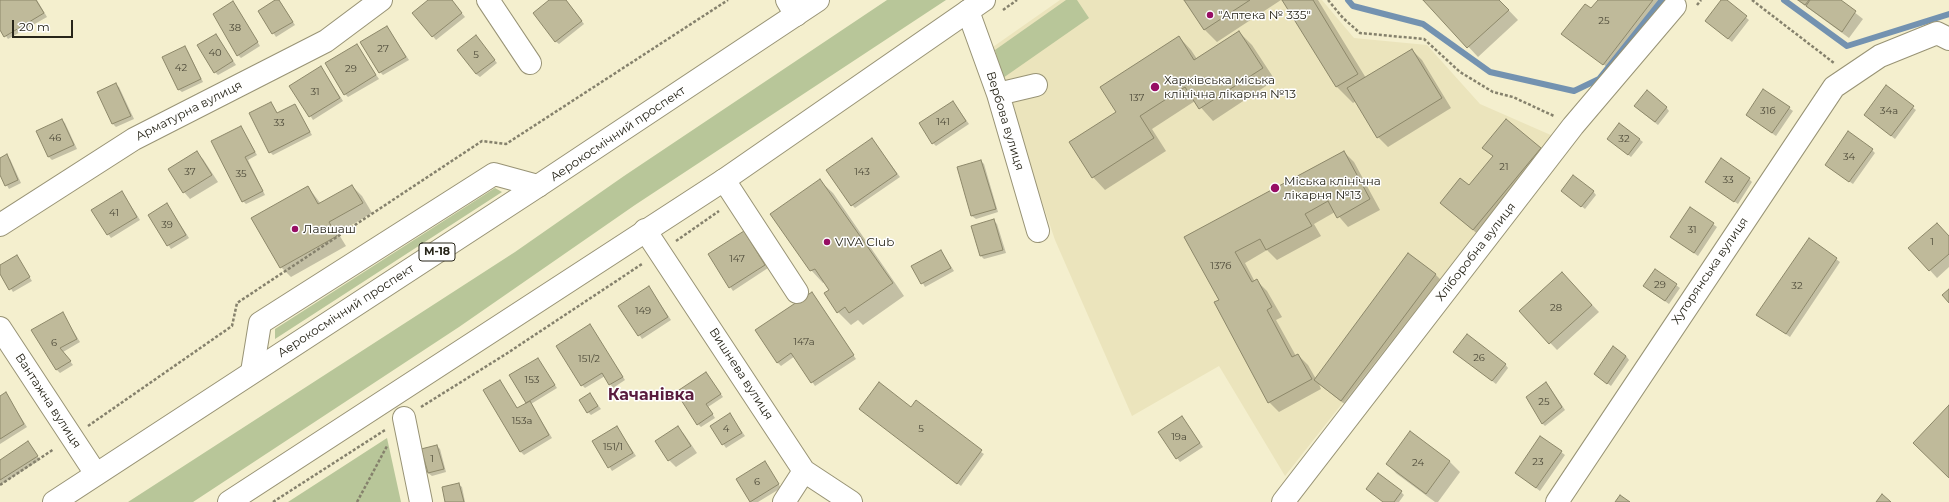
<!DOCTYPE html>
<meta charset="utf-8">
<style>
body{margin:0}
#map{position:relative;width:1949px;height:502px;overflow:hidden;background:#f4efce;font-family:Montserrat,sans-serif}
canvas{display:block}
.scale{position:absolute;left:12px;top:20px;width:61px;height:18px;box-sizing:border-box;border:2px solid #272519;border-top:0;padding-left:5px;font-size:12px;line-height:14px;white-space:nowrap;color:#272519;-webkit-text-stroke:3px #fff;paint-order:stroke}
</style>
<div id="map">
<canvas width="1949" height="502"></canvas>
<div class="scale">20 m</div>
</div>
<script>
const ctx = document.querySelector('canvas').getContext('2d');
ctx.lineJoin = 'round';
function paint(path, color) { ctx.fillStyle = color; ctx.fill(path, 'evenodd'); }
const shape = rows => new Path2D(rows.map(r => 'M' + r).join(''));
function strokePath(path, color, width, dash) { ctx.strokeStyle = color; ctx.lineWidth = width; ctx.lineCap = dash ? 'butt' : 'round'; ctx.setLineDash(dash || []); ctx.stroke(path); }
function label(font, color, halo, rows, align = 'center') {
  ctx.font = font + ' Montserrat,sans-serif'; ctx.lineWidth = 3; ctx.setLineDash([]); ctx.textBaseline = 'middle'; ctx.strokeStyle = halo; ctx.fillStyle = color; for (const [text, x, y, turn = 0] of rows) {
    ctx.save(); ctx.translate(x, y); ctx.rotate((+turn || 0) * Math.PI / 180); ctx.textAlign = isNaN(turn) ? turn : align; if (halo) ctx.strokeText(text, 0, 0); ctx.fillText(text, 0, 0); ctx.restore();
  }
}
const built = shape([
 [1060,0,1322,0,1354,38,1427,45,1480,104,1553,136,1285,476,1219,366,1132,416,1055,240,990,49]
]);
const green = shape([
 [887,0,946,0,635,205,459,327,193,502,128,502,515,252,624,176],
 [1066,0,1077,0,1089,18,1003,78,995,50],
 [495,188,502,192,275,339,275,329],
 [387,438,401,502,288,502]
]);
const shadow = shape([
 [0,0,37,0,47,17,8,39,0,28],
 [277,0,281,3,295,25,276,37,259,11],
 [430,0,451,0,465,17,436,40,414,13],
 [551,0,566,0,584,24,559,44,555,41],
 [1185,0,1281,0,1217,42,1205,30],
 [1283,0,1318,0,1366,78,1412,50,1422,60,1451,108,1388,147,1378,137,1356,101,1353,103,1337,87],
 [1425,0,1499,0,1518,20,1478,57],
 [1599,0,1659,0,1607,67,1562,34,1592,10],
 [1722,0,1725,0,1749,20,1732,42,1709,24],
 [1797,0,1839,0,1863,19,1849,38],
 [233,2,260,46,241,58,238,55],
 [387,27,409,60,383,75,380,72],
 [1239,32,1252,45,1275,80,1213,121,1195,101,1152,129,1166,151,1105,190,1093,177,1117,112,1179,37,1191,50,1197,59],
 [216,35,236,65,218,75,215,72],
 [479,40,497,63,480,77,476,74],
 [356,45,379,79,348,97,345,94],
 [185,47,188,51,203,82,182,92,178,89],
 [321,67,343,101,313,120,291,86],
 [115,84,119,87,134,119,116,127,113,124,98,92],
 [1886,87,1916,110,1895,139,1868,118],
 [1764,90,1793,111,1776,136,1750,118],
 [953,102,969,124,936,146,933,143],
 [271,103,278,114,295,105,312,135,273,155,270,152],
 [1666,107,1669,111,1658,125,1639,110],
 [62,120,65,123,77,149,52,160,49,157,37,131],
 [241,127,257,155,248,160,265,195,246,204,243,201],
 [872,139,900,177,855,208,852,205],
 [1639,139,1643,142,1631,157,1612,142],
 [1484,147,1540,148,1547,155,1480,236,1441,203,1469,187,1494,157],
 [1872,150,1875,153,1853,184,1829,168],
 [1344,152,1354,162,1380,210,1348,227,1335,212,1314,224,1321,236,1277,260,1267,250,1245,263,1255,282,1257,281,1267,291,1282,317,1276,320,1296,356,1298,355,1308,365,1316,379,1435,274,1445,284,1352,410,1319,384,1321,389,1279,412,1269,402,1220,301,1186,237],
 [196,153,203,159,218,182,190,199,184,192],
 [6,156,10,159,21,183,9,189,0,173,0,159],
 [981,161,984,164,998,212,976,219,972,216,958,168],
 [1749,179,1752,182,1738,204,1710,185],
 [820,181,833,193,904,296,863,325,858,320,851,325,838,312,825,294,831,290,825,282,823,283,811,270],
 [352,186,362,196,372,213,338,233,346,246,291,277,281,267,308,187,321,204],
 [1593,191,1596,195,1585,209,1566,194],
 [122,192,140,220,111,238,108,234],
 [167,204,189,238,171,249,149,215],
 [1690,208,1717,227,1698,256,1671,237],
 [994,221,997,224,1006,253,984,259,981,256,972,227],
 [747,236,768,268,733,291,709,255],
 [1949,237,1949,267,1937,278,1910,248],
 [1810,240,1840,262,1790,337,1758,315],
 [941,251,954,271,925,287,913,266],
 [16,256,32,281,13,292,0,272,0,266],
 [1655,270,1680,288,1669,304,1647,289],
 [1569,280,1599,312,1557,350,1520,311],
 [649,287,671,320,642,339,620,306],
 [812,294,856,359,815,386,795,356,781,366,777,362],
 [62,313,80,342,63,352,73,365,60,373,56,369],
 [590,326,625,380,613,388,605,376,585,388,582,385],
 [1458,355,1505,364,1508,368,1496,384],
 [1626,356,1629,360,1611,386,1599,377],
 [538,359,557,388,531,404,552,438,524,455,520,451,500,381,518,409,528,403,526,402],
 [706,373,723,397,708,407,715,418,701,427,698,424],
 [1549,386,1565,410,1545,426,1542,423],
 [6,394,27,427,0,444,0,397],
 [590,395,601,409,591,415,588,412],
 [911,408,984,454,961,486,864,412],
 [730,415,745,436,726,448,711,426],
 [1182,417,1203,447,1180,462,1177,458],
 [617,427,636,456,612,471,593,441],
 [677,427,684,434,697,453,676,467,669,460],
 [1410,433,1450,462,1460,472,1438,502,1435,502,1397,474,1387,464],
 [1541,437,1565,455,1540,491,1516,473],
 [28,442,40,460,0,485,0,461],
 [437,446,440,449,446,472,432,476,428,473],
 [765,462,781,488,758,502,751,502],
 [458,484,462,487,465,502,446,502],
 [1401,492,1404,495,1399,502,1384,502]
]);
const stream = shape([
 [1348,0,1353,6,1423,24,1490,72,1574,91,1599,79,1662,0],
 [1784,0,1847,46,1949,14]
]);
const building = shape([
 [0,0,36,0,44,13,4,37,0,30,0,0],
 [275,0,279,0,293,22,272,34,258,11,275,0],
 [428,0,452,0,462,13,432,37,412,13,428,0],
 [549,0,566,0,582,21,555,42,533,13,549,0],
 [1184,0,1250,0,1204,30,1184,0],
 [1282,0,1313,0,1358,74,1336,87,1282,0],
 [1423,0,1499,0,1509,10,1467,48,1423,0],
 [1598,0,1653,0,1603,65,1561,34,1585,4,1591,8,1598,0],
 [1721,0,1727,0,1747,16,1728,39,1705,21,1721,0],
 [1798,0,1809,0,1805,5,1798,0],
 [1810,0,1841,0,1856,11,1842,32,1806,6,1810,0],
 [233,1,258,42,237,56,213,14,233,1],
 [387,26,406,57,379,73,360,42,387,26],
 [1239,31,1263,68,1199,109,1185,87,1140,116,1154,138,1092,178,1069,142,1116,112,1100,87,1179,36,1194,60,1239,31],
 [216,34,233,61,214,73,197,45,216,34],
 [476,35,495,60,476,74,457,50,476,35],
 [357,44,376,75,344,95,325,63,357,44],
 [185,46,201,79,178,90,162,57,185,46],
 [1412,49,1442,98,1377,138,1347,88,1412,49],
 [321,66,340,98,309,117,289,86,321,66],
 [116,83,131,116,112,124,97,92,116,83],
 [1886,85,1914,106,1891,136,1864,115,1886,85],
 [1763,89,1790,107,1772,133,1746,115,1763,89],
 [1647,90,1667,107,1655,122,1634,106,1647,90],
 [953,101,966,121,932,144,919,123,953,101],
 [271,102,277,113,295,104,310,132,269,153,249,113,271,102],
 [62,119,74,145,48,157,36,131,62,119],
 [1506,119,1541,148,1473,230,1440,203,1460,178,1469,185,1493,156,1482,148,1506,119],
 [1619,123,1640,139,1628,155,1607,139,1619,123],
 [241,126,255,152,245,157,263,191,242,202,211,141,241,126],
 [1848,131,1873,149,1849,182,1825,165,1848,131],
 [872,138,897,174,851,206,826,170,872,138],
 [197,151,212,175,183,193,168,169,197,151],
 [1344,151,1370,199,1337,218,1328,201,1305,214,1312,226,1266,250,1260,239,1235,252,1252,282,1257,279,1272,307,1267,310,1292,357,1298,354,1312,379,1268,403,1214,302,1219,300,1184,237,1344,151],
 [7,154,18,180,5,186,0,175,0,158,7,154],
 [1721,158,1750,178,1734,202,1705,182,1721,158],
 [981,160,996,209,971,216,957,167,981,160],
 [1573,175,1594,191,1581,207,1561,191,1573,175],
 [820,179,893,283,849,313,845,307,837,313,824,293,829,290,815,269,810,271,770,214,820,179],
 [352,185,363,203,329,222,337,236,280,268,251,218,308,186,318,204,352,185],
 [122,191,137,217,107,235,91,210,122,191],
 [167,203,186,235,167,246,148,215,167,203],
 [1690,207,1714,223,1694,253,1670,237,1690,207],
 [994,219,1003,250,980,256,971,226,994,219],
 [1937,223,1949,236,1949,254,1929,271,1908,248,1937,223],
 [744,231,765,265,729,288,708,254,744,231],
 [1809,238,1837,258,1786,334,1756,315,1809,238],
 [941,250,951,268,921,284,911,266,941,250],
 [1408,253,1436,274,1341,401,1314,380,1408,253],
 [17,255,30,277,9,290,0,274,0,265,17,255],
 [1655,269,1677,284,1665,301,1643,286,1655,269],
 [1562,272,1592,305,1549,344,1519,311,1562,272],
 [649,286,668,317,638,336,618,306,649,286],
 [1949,289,1949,303,1942,295,1949,289],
 [812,292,854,355,811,383,791,353,777,363,755,330,812,292],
 [63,312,77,339,60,348,71,361,56,370,31,330,63,312],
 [590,324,623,377,609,385,602,373,581,386,556,346,590,324],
 [1467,334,1506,364,1492,381,1453,352,1467,334],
 [1613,346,1626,356,1607,384,1594,374,1613,346],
 [538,358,555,385,526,403,509,375,538,358],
 [706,372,721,394,706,404,713,414,697,425,676,392,706,372],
 [500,380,517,408,530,401,549,435,520,452,483,390,500,380],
 [879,382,911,407,916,400,982,450,957,484,859,409,879,382],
 [1546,382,1562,407,1542,424,1526,397,1546,382],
 [6,392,24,424,0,439,0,396,6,392],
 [590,393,598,406,587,413,579,400,590,393],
 [1949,405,1949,478,1913,443,1949,405],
 [730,413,742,433,722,445,710,426,730,413],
 [1182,416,1200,443,1176,459,1158,432,1182,416],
 [617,426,633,453,608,468,592,441,617,426],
 [678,426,691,446,668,461,655,441,678,426],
 [1410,431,1450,461,1426,494,1386,464,1410,431],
 [1540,436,1562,451,1536,488,1515,473,1540,436],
 [28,441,38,456,0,480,0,460,28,441],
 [437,445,444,469,428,473,421,449,437,445],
 [765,461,779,484,750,502,736,479,765,461],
 [1378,473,1402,491,1394,502,1383,502,1366,489,1378,473],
 [459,483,464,502,445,502,442,487,459,483],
 [1882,494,1891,502,1876,502,1882,494],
 [1620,495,1630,502,1615,502,1620,495]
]);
const path = shape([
 [1328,0,1343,18,1360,33,1424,39,1460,72,1493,92,1513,97,1554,116],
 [1752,0,1834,63],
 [1697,5,1701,0],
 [1003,10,1017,0],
 [676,241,719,211],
 [421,407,506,354,642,264],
 [88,426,232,326,237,303,482,141,506,144,728,0],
 [0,485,54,449],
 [273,502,385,430],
 [357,502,387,446]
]);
const minor = shape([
 [488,0,530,63],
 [787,0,796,15],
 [968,11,998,94,1038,231],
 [998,94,1036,85],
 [724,180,797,292],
 [0,225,134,139,326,41,381,0],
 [645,230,804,471,851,502],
 [0,328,96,474],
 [252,372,260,323,494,174,538,186],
 [404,418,421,502],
 [784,502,804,471],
 [1283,502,1573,126,1675,6],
 [1557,502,1834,87,1880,56,1937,33,1949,39]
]);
const major = shape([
 [54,502,538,186,818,0],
 [229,502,724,180,984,0]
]);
const markers = [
 [1210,15,4,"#970e64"],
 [1155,87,5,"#970e64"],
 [1275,188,5,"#970e64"],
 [295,229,4,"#970e64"],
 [827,242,4,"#970e64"]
];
const numberNames = [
 ["25",1604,21],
 ["38",235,28],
 ["27",383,49],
 ["40",215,53],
 ["5",476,55],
 ["42",181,68],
 ["29",351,69],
 ["31",315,92],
 ["137",1137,98],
 ["31б",1768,111],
 ["34а",1889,111],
 ["141",943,122],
 ["33",279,123],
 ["46",55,138],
 ["32",1624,139],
 ["34",1849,157],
 ["21",1504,167],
 ["37",190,172],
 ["143",862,172],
 ["35",241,174],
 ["33",1728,180],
 ["41",114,213],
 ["39",167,225],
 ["31",1692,230],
 ["1",1932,242],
 ["147",737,259],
 ["137б",1221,266],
 ["29",1660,285],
 ["32",1797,286],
 ["28",1556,308],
 ["149",643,311],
 ["147а",804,342],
 ["6",54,343],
 ["26",1479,358],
 ["151/2",589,359],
 ["153",532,380],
 ["25",1544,402],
 ["153а",522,421],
 ["4",726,429],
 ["5",921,429],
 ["19а",1179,437],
 ["151/1",613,447],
 ["1",432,459],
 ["23",1538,462],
 ["24",1418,463],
 ["6",757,482]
];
const shields = [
 [437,252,36]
];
const shieldNames = [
 ["М-18",437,252]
];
const poiNames = [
 ["\"Аптека № 335\"",1218,15],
 ["Харківська міська",1164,80],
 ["клінічна лікарня №13",1164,94],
 ["Міська клінічна",1284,181],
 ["лікарня №13",1284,195],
 ["Лавшаш",303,229],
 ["VIVA Club",835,242]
];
const streetNames = [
 ["Арматурна вулиця",189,111,-27],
 ["Вербова вулиця",1005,121,73],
 ["Аерокосмічний проспект",618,134,-34],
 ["Хліборобна вулиця",1476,252,-52],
 ["Хуторянська вулиця",1710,271,-56],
 ["Аерокосмічний проспект",346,311,-33],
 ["Вишнева вулиця",741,374,57],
 ["Вантажна вулиця",48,401,57]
];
const districtNames = [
 ["Качанівка",651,395]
];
paint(built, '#ebe4bc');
paint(green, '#b8c699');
paint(shadow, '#0003');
strokePath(stream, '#7392b0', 6);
paint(building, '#bfba9a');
strokePath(building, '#8d886a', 1);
strokePath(minor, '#989375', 24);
strokePath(major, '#989375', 24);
strokePath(path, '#85816c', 2.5, [3, 2]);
strokePath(minor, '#fff', 22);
strokePath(major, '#fff', 22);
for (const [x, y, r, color] of markers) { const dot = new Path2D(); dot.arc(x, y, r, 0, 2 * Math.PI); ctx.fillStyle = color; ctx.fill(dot); strokePath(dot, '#fff', 1.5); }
label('10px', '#4d4a39', null, numberNames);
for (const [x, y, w] of shields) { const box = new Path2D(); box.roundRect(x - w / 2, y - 9, w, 18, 3); ctx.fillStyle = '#fff'; ctx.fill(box); strokePath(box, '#272519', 1); }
label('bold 11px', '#272519', null, shieldNames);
label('12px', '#272519', '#fff', poiNames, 'left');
label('12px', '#272519', '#fff', streetNames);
label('bold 16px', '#5a1c3e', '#fff', districtNames);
</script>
